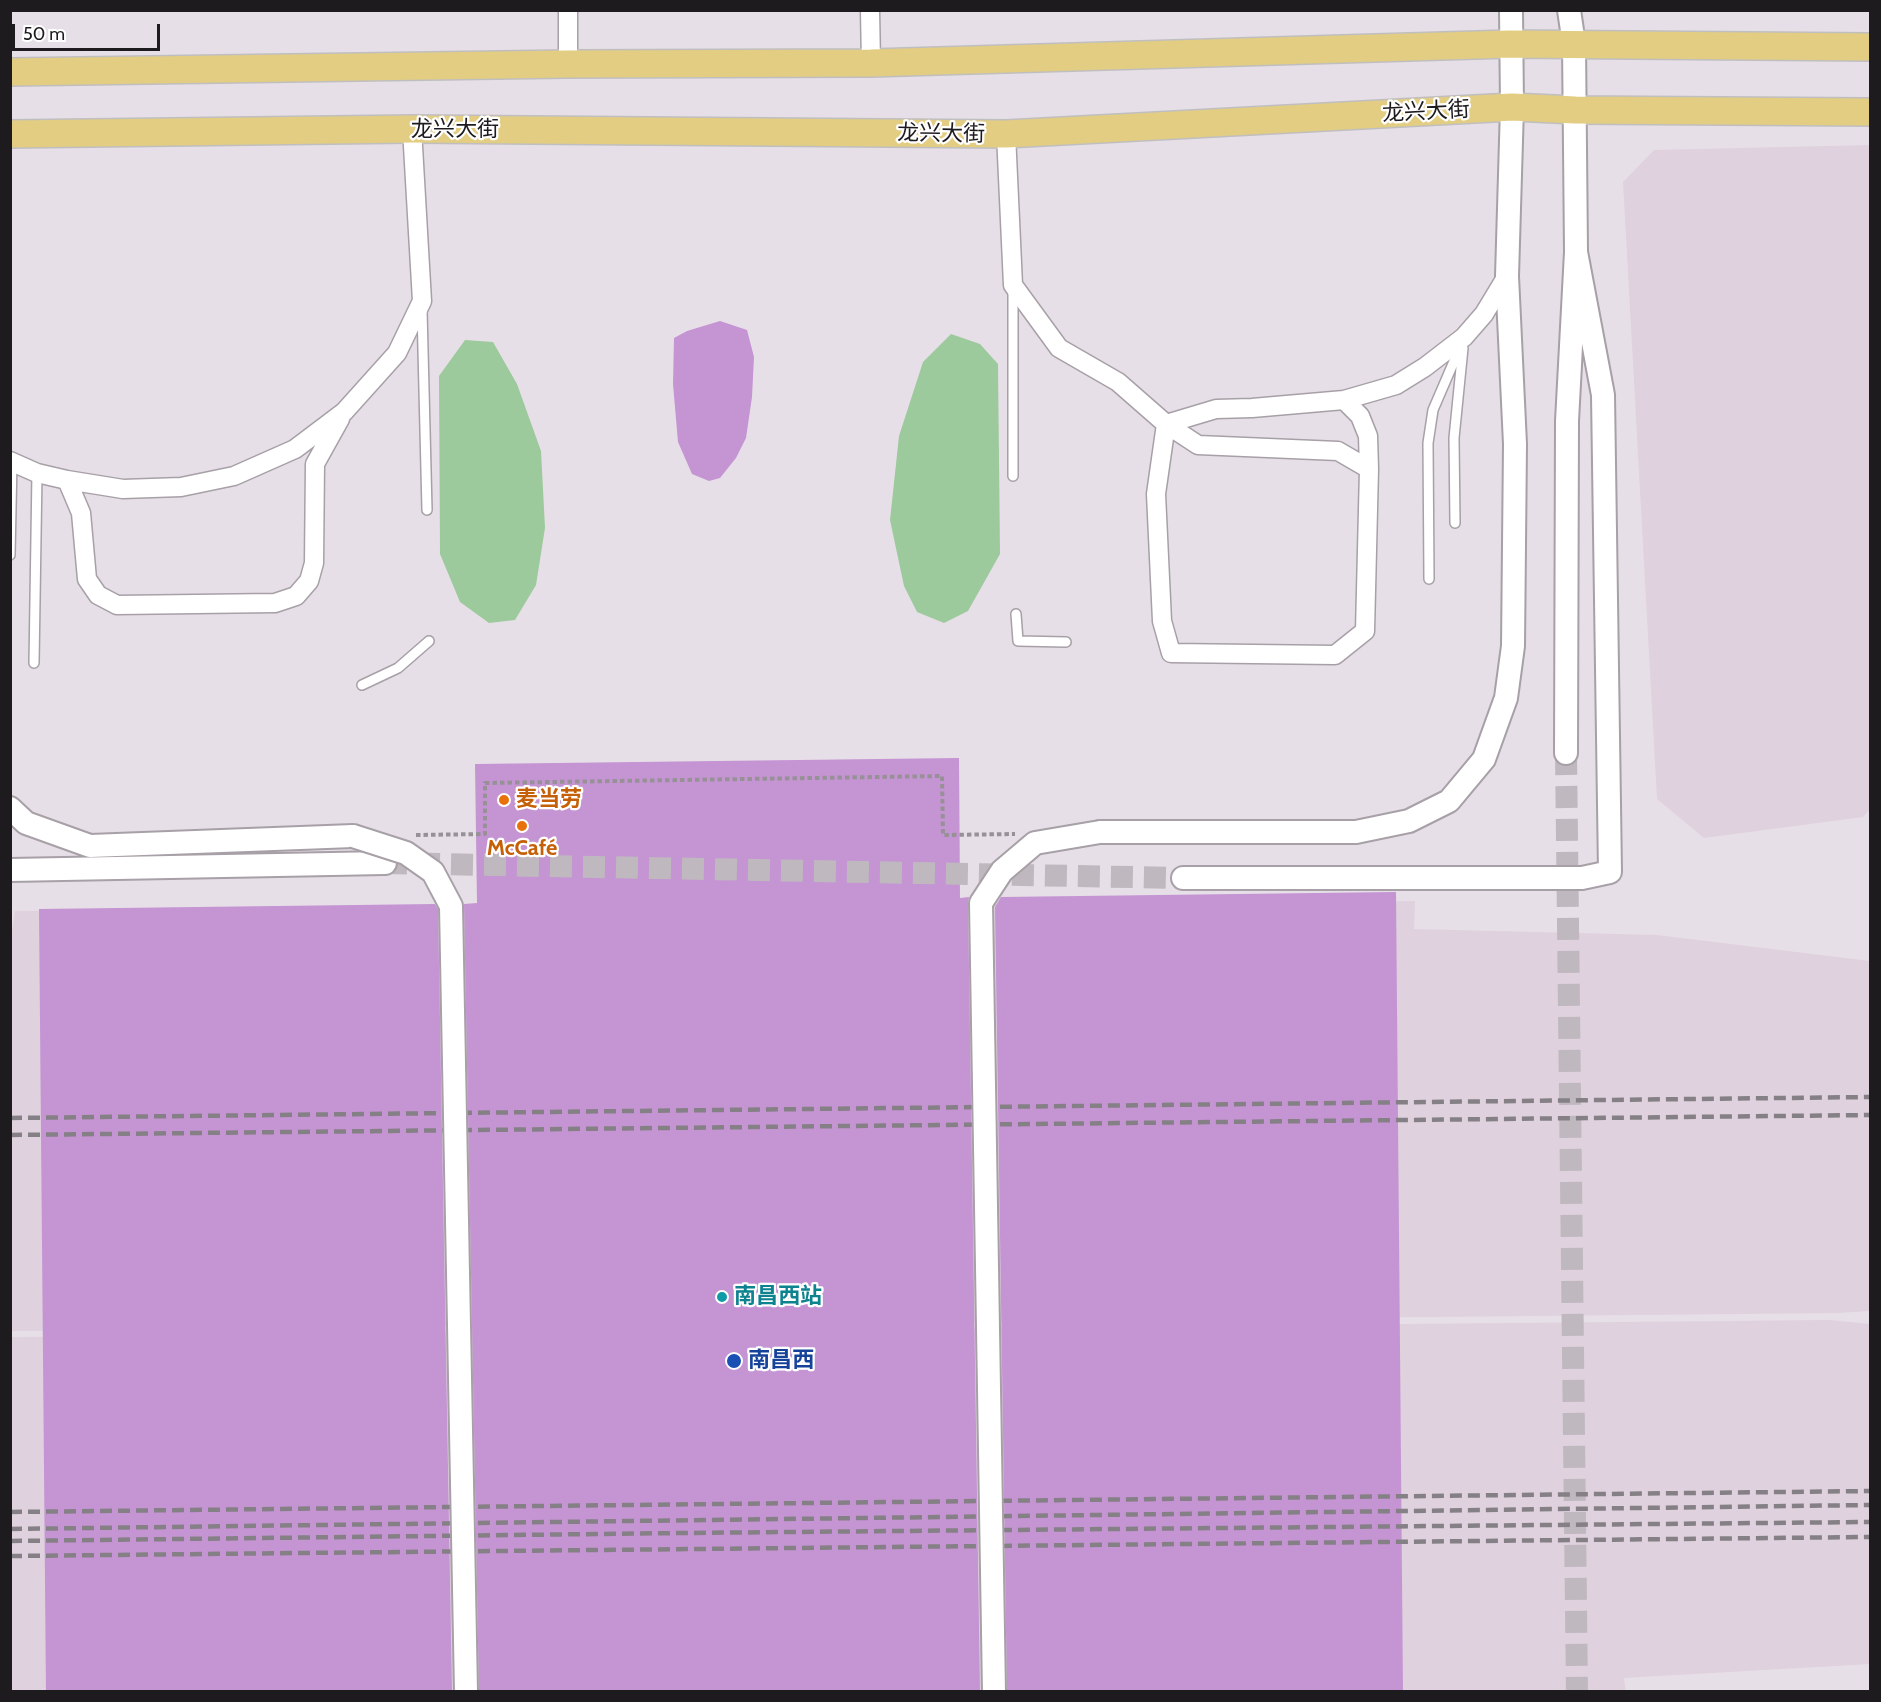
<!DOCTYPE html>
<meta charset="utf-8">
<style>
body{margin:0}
#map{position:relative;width:1881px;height:1702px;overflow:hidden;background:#e7dfe7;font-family:Cabin,sans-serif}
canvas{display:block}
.frame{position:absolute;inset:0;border:12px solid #1e1b1e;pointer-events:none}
.scale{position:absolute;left:12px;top:24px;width:148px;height:27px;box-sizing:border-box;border:3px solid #1e1b1e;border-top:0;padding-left:8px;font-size:18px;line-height:21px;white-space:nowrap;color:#1e1b1e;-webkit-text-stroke:4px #fff;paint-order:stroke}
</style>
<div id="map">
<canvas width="1881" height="1702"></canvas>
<div class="frame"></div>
<div class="scale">50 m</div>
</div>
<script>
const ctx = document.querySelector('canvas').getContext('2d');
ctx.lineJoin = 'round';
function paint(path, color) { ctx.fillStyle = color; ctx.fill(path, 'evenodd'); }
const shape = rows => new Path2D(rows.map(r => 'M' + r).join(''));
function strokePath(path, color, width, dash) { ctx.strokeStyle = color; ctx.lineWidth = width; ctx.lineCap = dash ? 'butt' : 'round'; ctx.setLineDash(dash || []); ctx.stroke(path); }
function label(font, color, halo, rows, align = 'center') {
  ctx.font = font + ' Cabin,"Noto Sans SC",sans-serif'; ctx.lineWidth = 4.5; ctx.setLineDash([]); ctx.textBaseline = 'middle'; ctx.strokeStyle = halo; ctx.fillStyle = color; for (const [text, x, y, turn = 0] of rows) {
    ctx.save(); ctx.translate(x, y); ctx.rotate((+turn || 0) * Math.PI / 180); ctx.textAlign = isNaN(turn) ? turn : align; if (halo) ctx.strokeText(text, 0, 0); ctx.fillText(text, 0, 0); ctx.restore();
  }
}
const built = shape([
 [1870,145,1870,809,1863,817,1704,838,1657,799,1623,182,1654,150],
 [1415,901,1414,929,1657,935,1870,961,1870,1311,1838,1313,11,1331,10,945,15,911],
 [1830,1320,1870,1324,1870,1664,1624,1678,1626,1692,11,1691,10,1337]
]);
const green = shape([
 [951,334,980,344,998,364,1000,554,968,611,944,623,917,612,904,586,890,520,899,436,923,362],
 [465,340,493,342,517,384,541,451,545,528,536,585,515,620,489,623,460,602,440,554,439,376]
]);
const building = shape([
 [720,321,747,330,754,357,752,397,746,438,736,458,720,478,709,481,692,474,678,442,673,384,674,338,687,331],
 [959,758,960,898,969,897,968,903,980,1692,479,1692,464,904,477,903,475,764],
 [1396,892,1403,1692,1007,1692,995,907,1001,897],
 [435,904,438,909,452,1692,46,1692,39,909]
]);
const tertiaryTunnel = shape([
 [1566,753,1577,1692],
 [385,863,1183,878]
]);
const path = shape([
 [416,835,485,834,485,783,942,776,943,835,1015,834]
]);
const service = shape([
 [1013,289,1013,476],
 [422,310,427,510],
 [1455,523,1454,438,1463,348],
 [10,555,12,462],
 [1429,579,1428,443,1433,410,1461,345],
 [1016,614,1018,641,1066,642],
 [34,663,37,473],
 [362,685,398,668,429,641]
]);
const minor = shape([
 [870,10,871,63],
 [568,64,568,10],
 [1006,134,1013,285,1059,348,1118,382,1166,424,1216,409,1252,408,1344,400,1396,385,1425,367,1464,337,1484,314,1507,276],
 [1344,400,1360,416,1368,436,1369,469,1365,631,1335,655,1171,653,1162,621,1156,494,1166,424,1198,445,1338,451,1369,469],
 [10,461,37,473,67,480,123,489,181,487,234,476,295,449,344,412,397,353,422,301,412,129],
 [67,480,81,513,87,579,98,595,117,605,275,603,296,596,309,581,314,563,315,464,340,419]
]);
const tertiary = shape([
 [1566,753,1567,421,1576,252,1574,44,1569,10],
 [10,808,26,823,90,846,353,836],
 [1100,832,1356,832,1409,821,1449,801,1484,759,1506,698,1513,646,1515,444,1507,276,1512,107,1511,10],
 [10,870,385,863],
 [1183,878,1582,878,1610,872,1603,395,1576,252]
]);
const primary = shape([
 [10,72,568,64,871,63,1510,44,1870,47],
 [10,134,412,129,1006,134,1512,107,1575,110,1870,112]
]);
const rail = shape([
 [10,1118,1870,1097],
 [10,1135,1870,1115],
 [10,1512,1870,1491],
 [10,1529,1870,1505],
 [10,1541,682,1533,1870,1522],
 [10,1556,1870,1537]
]);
const tertiaryBridge = shape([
 [353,836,406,853,433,872,451,906,466,1692],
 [994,1692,981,903,1002,871,1035,843,1100,832]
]);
const markers = [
 [504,800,6,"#e8710a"],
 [522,826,6,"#e8710a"],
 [722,1297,6,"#0f9aa8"],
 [734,1361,8,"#1a4fb4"]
];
const streetNames = [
 ["龙兴大街",1426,112,-3],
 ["龙兴大街",455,130],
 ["龙兴大街",941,134,1]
];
const foodNames = [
 ["麦当劳",516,800],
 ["McCafé",522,849,"center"]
];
const cultureNames = [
 ["南昌西站",734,1297]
];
const transitNames = [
 ["南昌西",748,1361]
];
paint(built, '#dfd1de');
paint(green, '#9cca9c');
paint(building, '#c494d3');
strokePath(tertiaryTunnel, '#bfb8bf', 22, [22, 11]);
strokePath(service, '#a7a0a7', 12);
strokePath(minor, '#a7a0a7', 21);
strokePath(tertiary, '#a7a0a7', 26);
strokePath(primary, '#c0bfc0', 30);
strokePath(path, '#979197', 4, [4.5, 3]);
strokePath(service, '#fff', 9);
strokePath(minor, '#fff', 18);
strokePath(tertiary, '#fff', 22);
strokePath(primary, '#e2cd83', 27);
strokePath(rail, '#858085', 4.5, [12, 6]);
strokePath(tertiaryBridge, '#a7a0a7', 26, []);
strokePath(tertiaryBridge, '#fff', 22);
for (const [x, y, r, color] of markers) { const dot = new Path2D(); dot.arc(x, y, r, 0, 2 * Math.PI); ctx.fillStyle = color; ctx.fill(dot); strokePath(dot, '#fff', 2); }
label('22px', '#1e1b1e', '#fff', streetNames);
label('bold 22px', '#c56008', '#fff', foodNames, 'left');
label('bold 22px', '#0d838f', '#fff', cultureNames, 'left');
label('bold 22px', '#164399', '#fff', transitNames, 'left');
</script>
